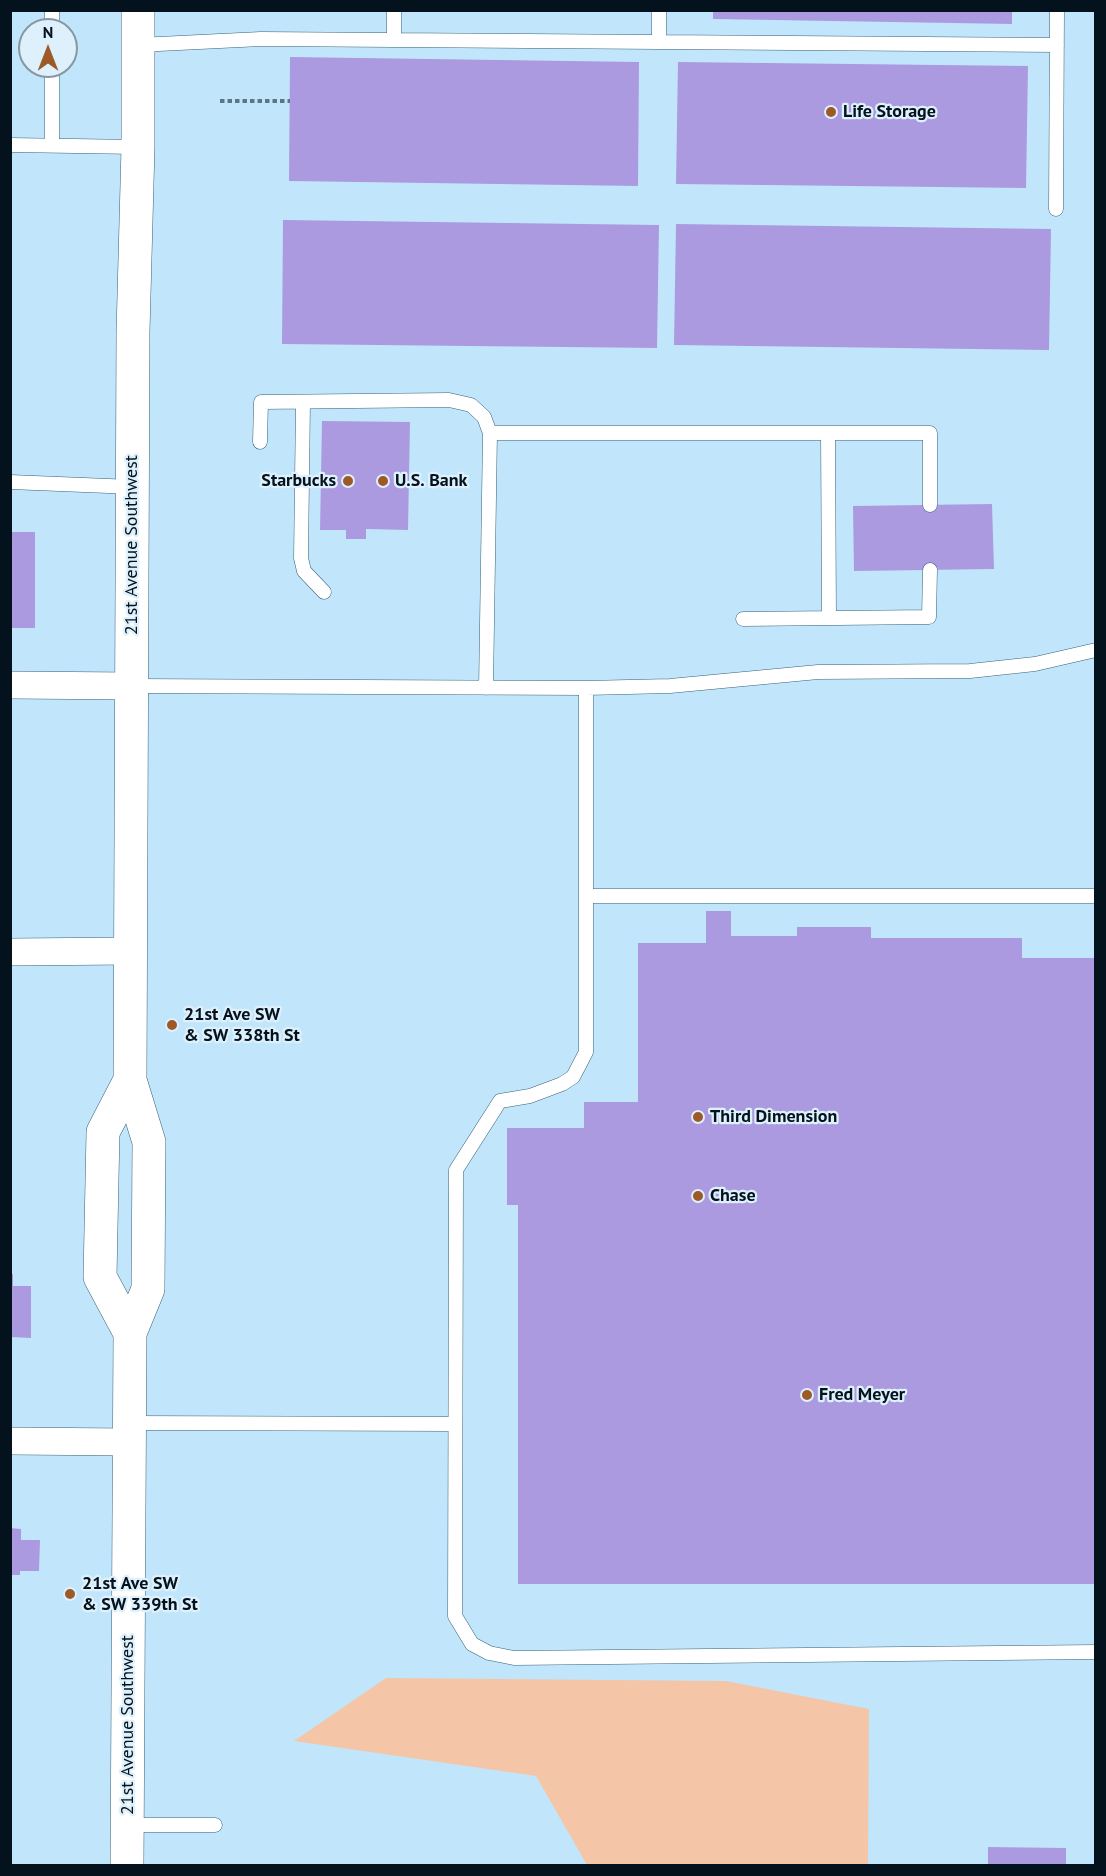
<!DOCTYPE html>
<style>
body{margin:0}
#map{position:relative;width:1106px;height:1876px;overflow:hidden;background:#c1e6fc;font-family:"PT Sans",sans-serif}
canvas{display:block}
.frame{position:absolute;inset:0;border:12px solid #03121c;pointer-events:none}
.north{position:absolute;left:18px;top:18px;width:60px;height:60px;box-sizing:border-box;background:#def0fb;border:2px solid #8697a2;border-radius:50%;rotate:0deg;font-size:16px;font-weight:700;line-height:24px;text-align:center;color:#03121c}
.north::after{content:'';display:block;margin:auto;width:21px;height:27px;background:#9c5a28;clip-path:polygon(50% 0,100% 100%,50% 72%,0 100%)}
</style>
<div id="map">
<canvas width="1106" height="1876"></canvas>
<div class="frame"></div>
<div class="north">N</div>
</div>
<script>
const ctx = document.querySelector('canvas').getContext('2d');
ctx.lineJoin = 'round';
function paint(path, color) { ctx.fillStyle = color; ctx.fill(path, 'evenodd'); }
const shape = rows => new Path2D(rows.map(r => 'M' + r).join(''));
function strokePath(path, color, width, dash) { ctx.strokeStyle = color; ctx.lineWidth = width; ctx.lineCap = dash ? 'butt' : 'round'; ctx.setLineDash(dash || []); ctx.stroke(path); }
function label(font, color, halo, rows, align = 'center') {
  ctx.font = font + ' "PT Sans",sans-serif'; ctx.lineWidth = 4.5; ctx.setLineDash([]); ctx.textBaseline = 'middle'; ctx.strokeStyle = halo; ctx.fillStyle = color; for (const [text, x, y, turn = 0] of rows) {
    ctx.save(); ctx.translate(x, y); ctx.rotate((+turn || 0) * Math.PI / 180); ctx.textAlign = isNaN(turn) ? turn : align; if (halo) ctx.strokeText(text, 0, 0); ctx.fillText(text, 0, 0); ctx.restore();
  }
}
const green = shape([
 [386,1678,726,1681,869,1709,868,1865,587,1865,536,1776,294,1741]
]);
const building = shape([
 [713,10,1012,10,1012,24,713,19],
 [290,57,639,62,638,186,289,181],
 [678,62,1028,66,1026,188,676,184],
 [283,220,659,225,657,348,282,344],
 [676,224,1051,229,1049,350,674,345],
 [322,421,410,422,408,530,366,529,366,539,346,539,346,530,320,530],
 [992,504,994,569,854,571,853,506],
 [10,532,35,532,35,628,10,628],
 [706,911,731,911,731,936,797,936,797,927,871,927,871,938,1022,938,1022,958,1096,958,1096,1584,518,1584,518,1205,507,1205,507,1128,584,1128,584,1102,638,1102,638,943,706,943],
 [10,1274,13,1274,13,1286,31,1286,31,1338,10,1337],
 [10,1528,21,1529,21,1540,40,1540,39,1571,20,1571,20,1575,10,1575],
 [988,1847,1066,1848,1066,1866,988,1866]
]);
const path = shape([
 [220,101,290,101]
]);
const service = shape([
 [52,10,52,30],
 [394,10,394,39],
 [659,41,659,10],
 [138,45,261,39,1057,45],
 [52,66,52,145],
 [10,145,138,147],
 [1056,209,1057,10],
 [303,402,301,558,304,571,324,592],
 [490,433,930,433,930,505],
 [828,433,829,618],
 [260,442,261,402,449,400,471,405,484,417,490,433,486,688],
 [10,482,133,487],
 [743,619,929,617,930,570],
 [132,686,586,688,670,686,818,672,970,671,1035,664,1096,650],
 [586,688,586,1052,573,1077,562,1084,530,1096,500,1101,456,1170,455,1616,472,1644,489,1653,514,1658,1096,1652],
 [586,896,1096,896],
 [129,1423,455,1424],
 [128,1825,215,1825]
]);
const minor = shape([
 [10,685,132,686],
 [10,952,131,951],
 [10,1441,129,1442]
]);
const primary = shape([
 [130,1080,133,332,138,147,138,10],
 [127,1866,130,1333,148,1289,149,1142,130,1080,103,1132,100,1277,130,1333]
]);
const markers = [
 [831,112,6,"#9c5a28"],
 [348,481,6,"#9c5a28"],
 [383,481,6,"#9c5a28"],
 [172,1025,6,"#9c5a28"],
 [698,1117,6,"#9c5a28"],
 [698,1196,6,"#9c5a28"],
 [807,1395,6,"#9c5a28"],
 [70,1594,6,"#9c5a28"]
];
const poiNames = [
 ["Life Storage",843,112],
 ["Starbucks",336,481,"right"],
 ["U.S. Bank",395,481],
 ["21st Ave SW",184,1015],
 ["& SW 338th St",184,1036],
 ["Third Dimension",710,1117],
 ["Chase",710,1196],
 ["Fred Meyer",819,1395],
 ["21st Ave SW",82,1584],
 ["& SW 339th St",82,1605]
];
const streetNames = [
 ["21st Avenue Southwest",132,545,-90],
 ["21st Avenue Southwest",128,1725,-90]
];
paint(green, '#f4c5a6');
paint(building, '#ab9ae0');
strokePath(service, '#376179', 15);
strokePath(minor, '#376179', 28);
strokePath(primary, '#376179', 34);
strokePath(path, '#5d7686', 4, [4.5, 3]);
strokePath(service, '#fff', 14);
strokePath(minor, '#fff', 27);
strokePath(primary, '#fff', 33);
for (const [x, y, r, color] of markers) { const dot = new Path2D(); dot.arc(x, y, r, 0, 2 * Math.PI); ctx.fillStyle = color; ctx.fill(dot); strokePath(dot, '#def0fb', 2); }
label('bold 18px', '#03121c', '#def0fb', poiNames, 'left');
label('18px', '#03121c', '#def0fb', streetNames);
</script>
